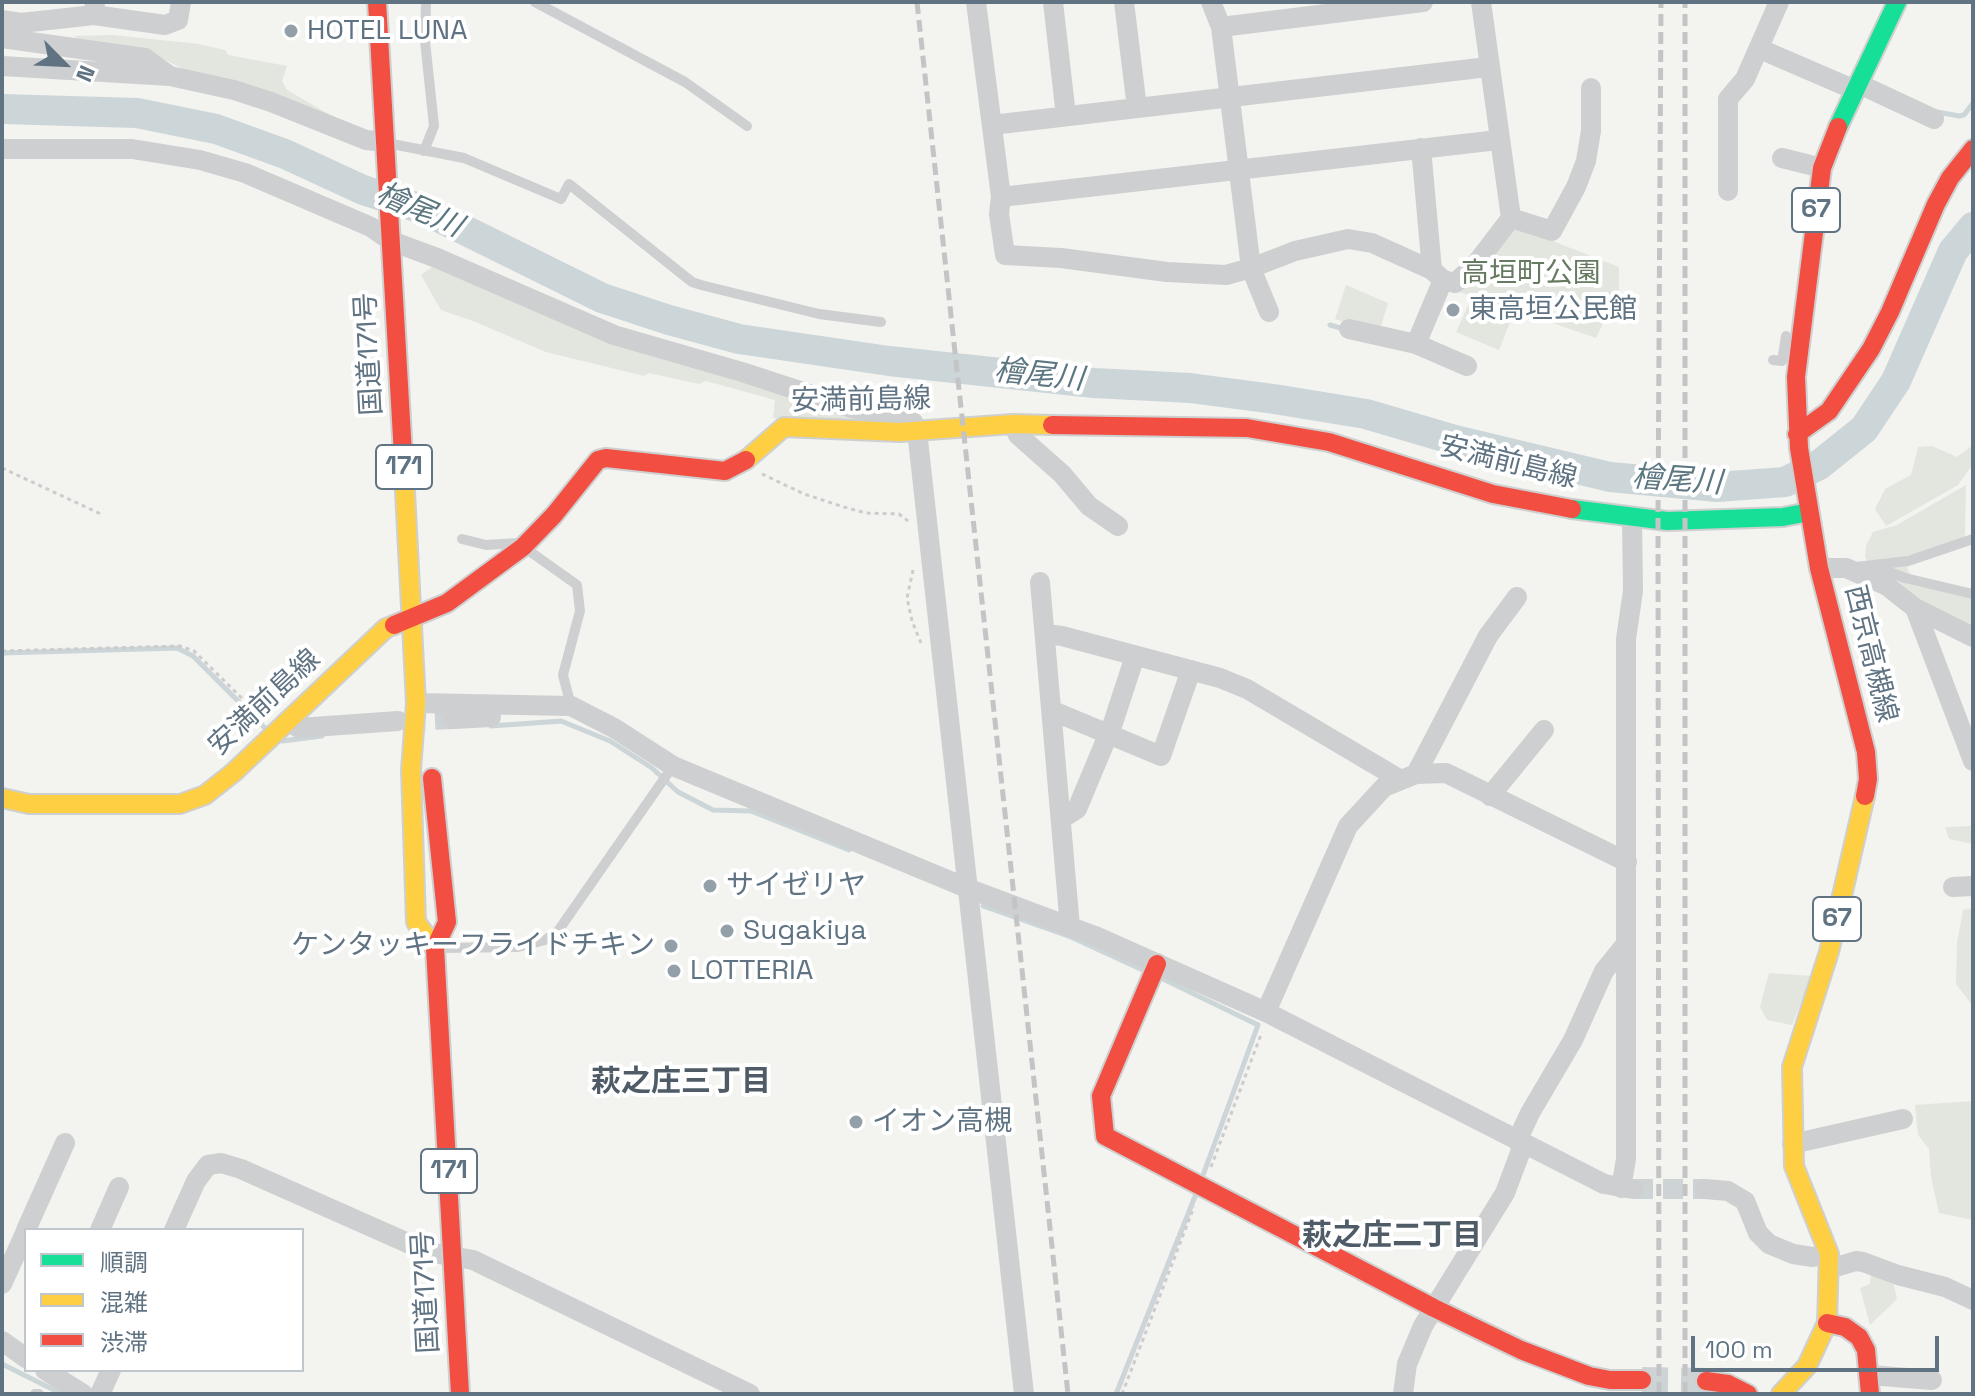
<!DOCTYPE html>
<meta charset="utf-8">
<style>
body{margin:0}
#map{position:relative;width:1975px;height:1396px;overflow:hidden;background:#f3f3f0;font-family:"Space Grotesk","Noto Sans JP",sans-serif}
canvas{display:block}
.frame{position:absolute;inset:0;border:4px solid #607383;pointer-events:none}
.legend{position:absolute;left:24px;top:1228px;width:280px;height:144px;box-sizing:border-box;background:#fff;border:2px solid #bfc7cd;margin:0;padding:10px 14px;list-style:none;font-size:24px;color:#607383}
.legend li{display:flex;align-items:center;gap:16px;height:40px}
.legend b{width:40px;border:2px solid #bfc7cd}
.north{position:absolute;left:24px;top:24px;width:80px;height:80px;-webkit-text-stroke:6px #fff;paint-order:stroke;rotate:114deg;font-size:22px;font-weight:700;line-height:32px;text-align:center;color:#607383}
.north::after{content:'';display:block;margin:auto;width:28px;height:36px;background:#607383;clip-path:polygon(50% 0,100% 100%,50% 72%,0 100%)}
.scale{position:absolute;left:1691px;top:1336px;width:248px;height:36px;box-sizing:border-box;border:4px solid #607383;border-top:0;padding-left:10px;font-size:24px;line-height:28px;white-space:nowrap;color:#607383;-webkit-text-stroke:6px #fff;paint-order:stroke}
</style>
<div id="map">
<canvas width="1975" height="1396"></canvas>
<div class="frame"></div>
<ul class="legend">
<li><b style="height:10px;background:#16e098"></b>順調</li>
<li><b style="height:10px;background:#ffcf43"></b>混雑</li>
<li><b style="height:10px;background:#f24e42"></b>渋滞</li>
</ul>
<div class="north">N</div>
<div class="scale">100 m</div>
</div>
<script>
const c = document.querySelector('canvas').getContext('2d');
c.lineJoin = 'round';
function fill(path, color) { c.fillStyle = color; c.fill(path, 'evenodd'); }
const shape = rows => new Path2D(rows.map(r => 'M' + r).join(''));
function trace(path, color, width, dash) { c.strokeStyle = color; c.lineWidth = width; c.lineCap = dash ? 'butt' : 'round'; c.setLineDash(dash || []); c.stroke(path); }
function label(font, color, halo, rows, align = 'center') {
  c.font = font + ' "Space Grotesk","Noto Sans JP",sans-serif'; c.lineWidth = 8; c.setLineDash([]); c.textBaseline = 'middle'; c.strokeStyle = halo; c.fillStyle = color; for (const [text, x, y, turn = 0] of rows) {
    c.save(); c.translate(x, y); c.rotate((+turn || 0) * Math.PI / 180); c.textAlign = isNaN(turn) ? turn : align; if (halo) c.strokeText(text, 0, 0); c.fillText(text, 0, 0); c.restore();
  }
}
const green = shape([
 [113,35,199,44,225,50,228,55,287,66,282,81,287,90,337,119,191,73,150,52,79,40,74,36],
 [1517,227,1619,267,1619,290,1596,338,1515,310,1499,350,1456,332,1472,297,1460,292,1510,229],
 [436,264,892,428,773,418,775,400,706,381,699,384,649,373,644,376,546,352,473,321,441,310,421,275],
 [1346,285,1388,303,1379,333,1335,319],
 [1973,445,1973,464,1958,485,1886,526,1875,509,1885,489,1911,475,1918,447,1932,446,1957,457],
 [1966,485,1965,539,1906,556,1908,571,1921,586,1973,598,1973,630,1873,574,1865,557,1866,546,1873,532,1897,525],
 [1973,826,1973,844,1949,839,1945,827],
 [1973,908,1973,1006,1956,984,1957,943,1963,910],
 [1769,973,1812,976,1792,1025,1767,1020,1760,1007],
 [1973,1101,1973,1220,1939,1213,1931,1177,1929,1149,1918,1135,1915,1105],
 [1871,1273,1893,1282,1897,1299,1870,1325,1860,1288,1870,1284]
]);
const stream = shape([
 [1937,112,1959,116,1964,115,1973,103],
 [1330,325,1344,329],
 [2,653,177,648,193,656,265,728],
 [491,726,561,721,610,741,652,768,678,792,713,810,751,811,849,850],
 [282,741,322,736],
 [983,906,1071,937,1145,971],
 [1161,978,1258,1025,1202,1178],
 [2,1364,62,1394],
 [1116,1394,1196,1194]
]);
const river = shape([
 [2,109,137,113,216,129,285,154,363,190,422,209,602,298,669,320,739,339,889,361,1094,383,1190,388,1274,399,1366,414,1451,439,1610,477,1717,487,1785,482,1819,465,1864,429,1896,381,1953,251,1973,227]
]);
const streetTunnel = shape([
 [405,721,453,719],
 [1633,1189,1705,1189]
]);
const secondaryTunnel = shape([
 [1642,1380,1706,1381]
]);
const path = shape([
 [2,468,103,515],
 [762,474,804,494,844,507,866,513,899,514,908,521],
 [913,570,907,598,912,621,921,643],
 [2,651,180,646,194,651,262,718],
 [1211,1167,1262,1032],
 [1122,1394,1194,1207]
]);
const lane = shape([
 [535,2,685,82,747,126],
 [392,144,464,158,561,199,569,184,692,282,701,285,819,314,881,322],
 [424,151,434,126,425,41,426,2],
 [1773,360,1782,361,1786,336],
 [462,539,486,545,518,543,577,585,580,611,563,675,571,706],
 [1856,567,1908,561,1973,539],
 [1877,567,1905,578,1973,594],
 [441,948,518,947,545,940,558,931,673,766],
 [35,1394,39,1394]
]);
const street = shape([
 [976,2,1001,197,999,214,1005,255,1061,258,1167,272,1226,275,1251,268,1269,312],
 [1053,2,1066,116],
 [1124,2,1137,108],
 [1211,2,1221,27,1251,268,1295,251,1348,239,1372,243,1432,270],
 [94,15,165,25,178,20,181,2],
 [2,20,21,23,94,15,95,2],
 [1221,27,1423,2],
 [2,38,145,58,170,76],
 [1760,49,1855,90],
 [2,66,170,76,234,90,271,102,366,140,386,142],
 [1857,83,1934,119],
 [992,125,1488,67],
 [1421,148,1432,270,1443,280,1416,344,1467,366],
 [2,149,132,149,200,160,245,173,371,227,391,241,437,258,614,335,742,372,852,408,904,416,913,422,917,431,1024,1394],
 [1782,158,1822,168],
 [1728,191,1728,99,1745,79,1779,2],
 [1001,197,1498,140],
 [1511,218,1552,231,1576,187,1586,161,1591,131,1591,88],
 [1443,280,1455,283,1475,265,1511,218,1481,2],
 [1349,329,1416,344],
 [1013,424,1018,435,1062,474,1089,506,1118,526],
 [1819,568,1846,568,1874,580,1887,586,1915,608,1973,637],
 [1040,582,1070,927],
 [1915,608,1973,761],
 [1045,634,1062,636,1220,678,1247,689,1401,780],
 [416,703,571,706,614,728,673,766,967,888,1095,936,1266,1012,1604,1184,1633,1189],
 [1053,711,1161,756,1191,670],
 [453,719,491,717],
 [286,721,299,728,398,721],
 [1416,774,1488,636,1517,597],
 [1490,796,1544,730],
 [1061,819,1077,809,1113,723,1135,656],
 [1953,887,1973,886],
 [1266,1012,1348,826,1384,787,1416,774,1446,773,1627,862],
 [1517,1141,1530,1113,1573,1040,1604,971,1625,945],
 [1792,1144,1903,1119],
 [1621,1188,1626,1159,1626,639,1633,591,1632,518],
 [1705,1189,1728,1191,1745,1201,1758,1233,1769,1244,1793,1254,1813,1257,1829,1254],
 [26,1230,65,1143],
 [100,1230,119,1187],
 [174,1230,196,1181,208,1165,221,1163,241,1169,428,1252,473,1260,750,1394],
 [1829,1269,1856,1261,1863,1262,1898,1275,1945,1287,1973,1300],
 [2,1284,26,1231],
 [2,1341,26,1358],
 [45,1370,83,1394],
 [1870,1375,1932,1380],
 [100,1394,111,1370],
 [1403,1394,1407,1364,1423,1326,1505,1193,1523,1145]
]);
const fast = shape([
 [1838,127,1897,2],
 [1572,509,1667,521,1783,517,1809,512]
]);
const slow = shape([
 [746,460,784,427,900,432,1013,424,1052,425],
 [404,472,416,703,411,770,416,922,435,948],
 [2,798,29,804,180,804,205,795,234,772,386,628,394,625],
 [1781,1394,1807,1366,1827,1323,1829,1254,1794,1166,1792,1067,1829,952,1865,796]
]);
const jam = shape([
 [377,2,404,472],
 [1838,127,1822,168,1796,377,1799,448,1819,568,1866,752,1868,779,1865,796],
 [1052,425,1247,428,1329,442,1493,494,1572,509],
 [1797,434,1829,411,1871,349,1890,312,1936,204,1950,178,1973,149],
 [394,625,447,603,523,547,554,515,598,460,606,458,725,471,746,460],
 [432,778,447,922,435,948,460,1394],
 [1157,964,1101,1096,1105,1136,1434,1308,1521,1350,1589,1376,1610,1380,1642,1380],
 [1827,1323,1845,1327,1859,1337,1866,1350,1870,1394],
 [1706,1381,1728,1384,1748,1394]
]);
const rail = shape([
 [917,2,1068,1394],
 [1659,1394,1658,521,1661,2],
 [1685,1394,1685,2]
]);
const markers = [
 [291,31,8,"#93a0a9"],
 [1453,310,8,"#93a0a9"],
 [710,886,8,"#93a0a9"],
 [727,931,8,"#93a0a9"],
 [671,946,8,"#93a0a9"],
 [674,971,8,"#93a0a9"],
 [856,1122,8,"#93a0a9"]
];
const shields = [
 [1816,210,48],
 [404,467,56],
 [1837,919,48],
 [449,1171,56]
];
const shieldNames = [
 ["67",1816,210],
 ["171",404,467],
 ["67",1837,919],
 ["171",449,1171]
];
const poiNames = [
 ["HOTEL LUNA",307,31],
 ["東高垣公民館",1469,310],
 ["サイゼリヤ",726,886],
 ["Sugakiya",743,931],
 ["ケンタッキーフライドチキン",655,946,"right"],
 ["LOTTERIA",690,971],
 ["イオン高槻",872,1122]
];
const parkNames = [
 ["高垣町公園",1531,274]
];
const streetNames = [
 ["国道171号",370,354,-93],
 ["安満前島線",861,401,-1],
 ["安満前島線",1508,463,14],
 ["西京高槻線",1870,654,76],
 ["安満前島線",265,703,-43],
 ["国道171号",427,1292,-93]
];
const waterNames = [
 ["檜尾川",419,211,24],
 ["檜尾川",1039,376,6],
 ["檜尾川",1677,481,4]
];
const neighbourhoodNames = [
 ["萩之庄三丁目",681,1083],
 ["萩之庄二丁目",1392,1237]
];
fill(green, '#e2e6de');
trace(stream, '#ccd5d8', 5);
trace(river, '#ccd5d8', 30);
trace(streetTunnel, '#ced3d5', 20, [20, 10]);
trace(secondaryTunnel, '#ced3d5', 26, [26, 13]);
trace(fast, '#ced0d0', 22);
trace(slow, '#ced0d0', 22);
trace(jam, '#ced0d0', 22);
trace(path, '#ccc', 3, [4, 4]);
trace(lane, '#cecfd0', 10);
trace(street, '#cecfd0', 20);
trace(fast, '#16e098', 18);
trace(slow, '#ffcf43', 18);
trace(jam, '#f24e42', 18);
trace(rail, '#c3c4c5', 5, [12, 6]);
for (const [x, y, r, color] of markers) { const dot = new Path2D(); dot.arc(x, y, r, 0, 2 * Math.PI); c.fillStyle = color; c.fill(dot); trace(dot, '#fff', 3); }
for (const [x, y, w] of shields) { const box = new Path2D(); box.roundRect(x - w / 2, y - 22, w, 44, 6); c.fillStyle = '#fff'; c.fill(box); trace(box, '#607383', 2); }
label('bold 26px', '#607383', null, shieldNames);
label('28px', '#607383', '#fff', poiNames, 'left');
label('28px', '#657a60', '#fff', parkNames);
label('28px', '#607383', '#fff', streetNames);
label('italic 30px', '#5c7781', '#fff', waterNames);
label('bold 30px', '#4f5c67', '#fff', neighbourhoodNames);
</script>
